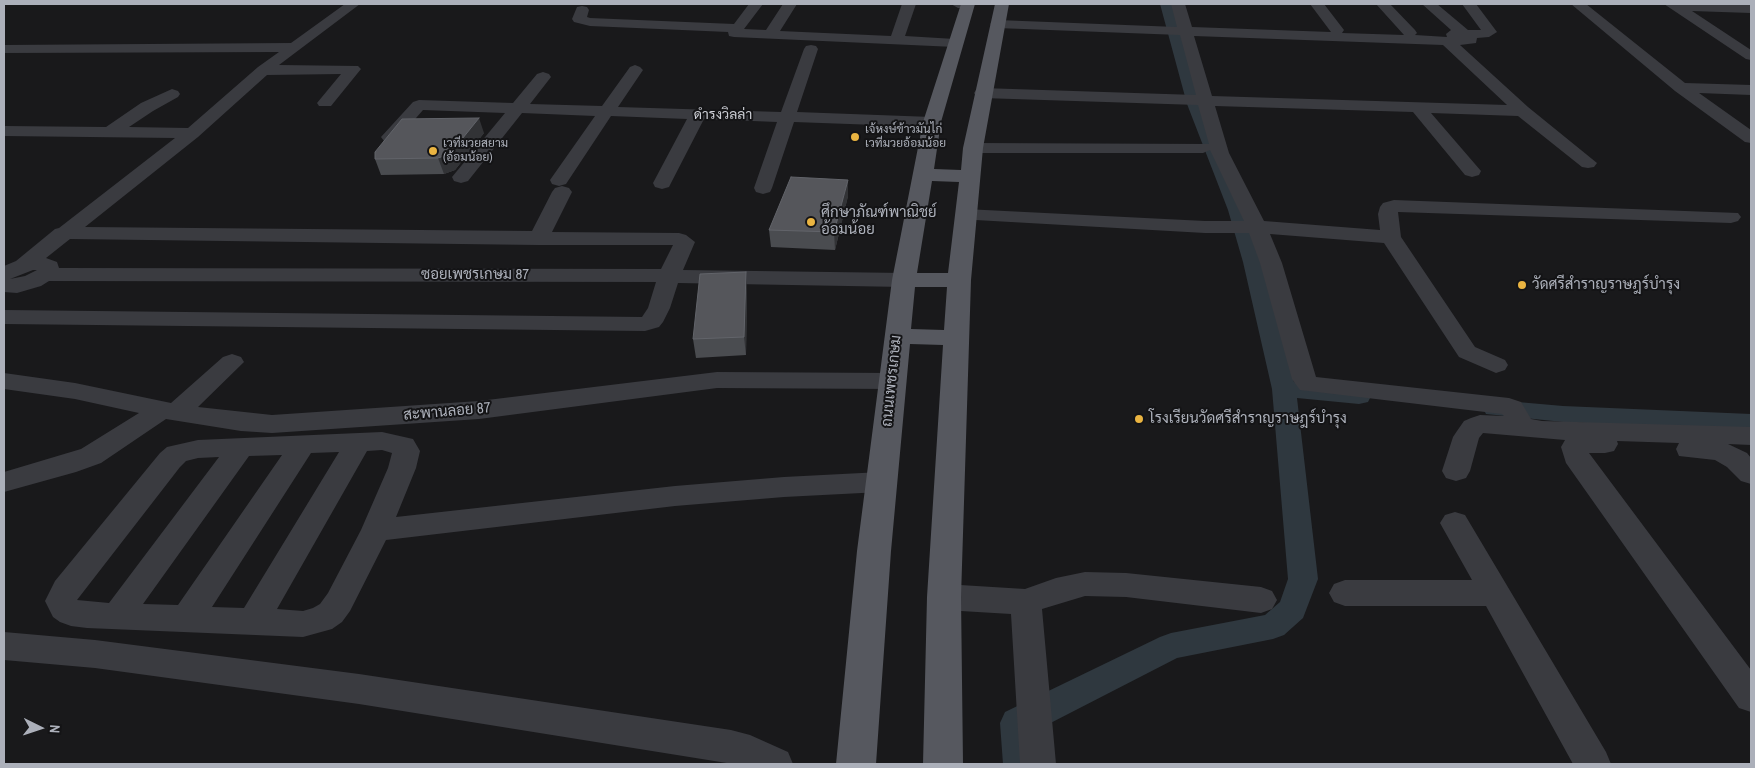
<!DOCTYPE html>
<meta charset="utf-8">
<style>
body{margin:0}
#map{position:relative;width:1755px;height:768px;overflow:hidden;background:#19191b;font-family:"Archivo Narrow",sans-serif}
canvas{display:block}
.frame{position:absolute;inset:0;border:5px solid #acb0ba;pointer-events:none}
.north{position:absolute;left:15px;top:703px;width:50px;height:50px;-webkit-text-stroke:4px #141416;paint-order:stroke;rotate:94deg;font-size:14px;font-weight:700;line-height:20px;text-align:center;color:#acb0ba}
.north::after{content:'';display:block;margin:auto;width:18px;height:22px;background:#acb0ba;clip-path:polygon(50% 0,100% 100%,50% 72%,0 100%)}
</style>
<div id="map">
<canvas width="1755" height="768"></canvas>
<div class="frame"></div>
<div class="north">N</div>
</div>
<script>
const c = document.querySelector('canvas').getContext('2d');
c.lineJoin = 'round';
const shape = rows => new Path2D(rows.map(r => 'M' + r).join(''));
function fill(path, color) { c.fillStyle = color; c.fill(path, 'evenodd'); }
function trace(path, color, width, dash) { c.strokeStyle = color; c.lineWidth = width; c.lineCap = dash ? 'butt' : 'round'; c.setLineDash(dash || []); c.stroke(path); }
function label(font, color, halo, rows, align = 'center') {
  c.font = font + ' "Archivo Narrow",Sarabun,sans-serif'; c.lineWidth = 4; c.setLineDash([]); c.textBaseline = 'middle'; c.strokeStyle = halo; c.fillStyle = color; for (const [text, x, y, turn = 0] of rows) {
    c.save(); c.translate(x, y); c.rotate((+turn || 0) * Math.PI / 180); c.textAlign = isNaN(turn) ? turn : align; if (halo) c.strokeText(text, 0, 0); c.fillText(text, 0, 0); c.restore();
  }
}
const canal = shape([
 [1160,4,1172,4,1203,104,1246,210,1263,262,1294,382,1359,388,1368,390,1371,396,1368,402,1359,404,1297,398,1318,579,1303,618,1284,635,1273,639,1177,658,1035,731,1037,764,1003,764,1000,723,1005,712,1160,637,1171,633,1265,615,1280,602,1288,579,1272,389,1243,262,1228,210,1187,104,1160,4],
 [1495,400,1563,406,1751,414,1751,430,1563,422,1486,414,1483,408,1486,402,1495,400]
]);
const minor = shape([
 [345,4,360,4,279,65,358,66,361,69,331,106,319,106,317,103,341,74,267,75,198,137,85,227,532,231,552,192,555,188,562,186,569,188,572,192,552,232,679,233,686,235,695,242,683,270,904,273,912,275,915,280,912,285,904,287,678,283,670,308,663,322,659,327,645,331,4,324,4,310,642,317,648,308,656,282,49,281,41,286,17,293,4,292,4,266,16,261,55,229,59,228,175,138,4,136,4,126,106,127,141,103,172,89,178,91,180,94,178,97,153,111,129,127,188,128,258,67,279,52,4,53,4,45,291,43,345,4],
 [70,239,538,245,673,245,661,269,59,268,57,262,46,258,70,239],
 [33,270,37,270,25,276,10,279,33,270],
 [749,4,763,4,744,29,766,30,783,4,797,4,780,31,891,36,902,4,916,4,905,36,955,39,960,40,962,43,960,46,955,47,734,37,729,36,728,32,590,26,574,22,572,19,577,7,582,6,587,7,589,10,587,17,590,18,734,24,749,4],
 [951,4,975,4,968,8,958,8,951,4],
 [1171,4,1185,4,1192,27,1331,32,1310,4,1324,4,1344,30,1342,33,1404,35,1376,4,1390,4,1415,30,1417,33,1415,35,1447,37,1446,34,1451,30,1422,4,1437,4,1468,30,1481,30,1462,4,1476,4,1497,32,1489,37,1477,38,1476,43,1460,45,1528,107,1597,163,1594,167,1588,168,1582,167,1518,116,1431,113,1481,171,1479,175,1472,177,1465,175,1413,112,1215,106,1229,153,1264,221,1380,230,1378,214,1380,207,1383,203,1394,200,1738,213,1741,217,1738,221,1731,223,1398,212,1401,237,1475,347,1505,360,1508,365,1505,370,1496,373,1459,357,1384,243,1270,234,1282,263,1316,377,1509,398,1521,402,1531,419,1542,421,1751,427,1751,445,1728,444,1747,453,1751,458,1751,484,1741,481,1727,467,1715,460,1679,456,1676,449,1679,443,1617,441,1618,444,1614,451,1605,453,1589,453,1751,670,1751,712,1739,708,1566,463,1561,447,1565,440,1483,433,1479,438,1470,471,1466,478,1456,481,1446,478,1442,471,1453,437,1457,431,1464,421,1471,418,1480,415,1504,416,1502,414,1300,390,1292,379,1260,263,1249,233,1205,233,958,219,955,215,958,211,965,209,1205,221,1244,221,1210,150,1203,153,973,153,967,152,964,148,967,144,973,143,1209,144,1198,105,982,98,976,96,974,93,976,90,982,88,1196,95,1180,35,997,28,990,24,997,20,1177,27,1171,4],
 [1194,36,1443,45,1507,105,1212,96,1194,36],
 [1571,4,1586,4,1685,83,1751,85,1751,95,1699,93,1751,130,1751,143,1745,142,1675,91,1571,4],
 [1664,4,1751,5,1751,13,1692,11,1751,50,1751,60,1746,59,1664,4],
 [811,45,816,46,818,49,797,112,932,117,938,118,940,122,938,126,932,127,794,122,772,188,770,192,763,194,756,192,754,188,777,122,704,119,671,183,669,187,662,189,655,187,653,183,687,119,611,116,566,184,559,186,552,184,550,180,595,116,522,113,468,181,461,183,454,181,452,177,505,113,423,110,396,141,390,142,384,141,381,137,413,102,419,100,513,103,537,74,543,72,549,74,551,77,530,104,602,106,630,67,635,65,640,67,643,70,618,107,781,112,804,49,806,46,811,45],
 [232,354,241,357,244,362,198,407,272,415,479,401,717,372,892,373,901,375,904,381,901,387,892,389,717,388,479,419,272,433,241,431,166,419,101,463,76,472,4,492,4,472,81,449,139,413,75,399,4,389,4,373,75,383,171,403,223,357,232,354],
 [382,432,413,439,420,451,416,468,396,517,675,486,784,477,881,472,891,475,895,482,891,489,881,492,784,497,675,506,386,540,350,611,342,622,332,629,303,637,87,628,71,626,60,622,53,617,45,601,55,581,160,453,167,447,198,440,382,432],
 [382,450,392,453,388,468,361,530,328,593,320,604,313,608,303,611,277,609,367,451,382,450],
 [339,452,244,608,212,607,311,453,339,452],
 [282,455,178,605,143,604,249,456,282,455],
 [219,457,109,603,77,600,180,467,186,461,198,458,219,457],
 [1455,512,1465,515,1606,752,1611,764,1573,764,1486,606,1345,606,1334,602,1329,593,1334,584,1345,580,1472,580,1440,523,1445,515,1455,512],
 [1085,572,1126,573,1261,587,1272,591,1277,600,1272,609,1261,613,1126,597,1085,596,1042,609,1056,764,1020,764,1011,614,944,610,933,606,928,597,933,588,944,584,1025,589,1056,578,1085,572],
 [4,632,95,640,359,674,731,730,750,735,788,752,793,764,733,764,359,704,95,668,4,660,4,632]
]);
const major = shape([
 [961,4,975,4,941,122,934,169,961,170,963,148,995,4,1009,4,983,148,971,280,961,597,963,764,923,764,927,597,943,345,910,344,891,551,876,764,836,764,857,551,892,280,923,122,961,4],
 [932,181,959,182,948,273,917,273,932,181],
 [915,287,947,287,944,330,911,329,915,287]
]);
const wall = shape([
 [484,133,455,170,444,174,381,175,375,159],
 [848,196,835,250,771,247,769,230],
 [747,290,746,355,696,358,693,339]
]);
const shadedWall = shape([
 [479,118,484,133,455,170,444,174,438,158],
 [848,180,848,196,835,250,834,232],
 [746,272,747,290,746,355,744,337]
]);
const building = shape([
 [479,118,450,154,438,158,375,159,375,152,402,119,479,118],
 [791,177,848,180,834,232,769,230,791,177],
 [746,272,744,337,693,339,700,274,746,272]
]);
const markers = [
 [855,137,5,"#eab441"],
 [433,151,5,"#eab441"],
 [811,222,5,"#eab441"],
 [1522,285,5,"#eab441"],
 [1139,419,5,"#eab441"]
];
const farPoinames = [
 ["เจ้หงษ์ข้าวมันไก่",865,130],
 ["เวทีมวยอ้อมน้อย",865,144],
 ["เวทีมวยสยาม",443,144],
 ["(อ้อมน้อย)",443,158]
];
const farNeighbourhoodnames = [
 ["ดำรงวิลล่า",723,115]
];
const poiNames = [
 ["ศึกษาภัณฑ์พาณิชย์",821,213],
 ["อ้อมน้อย",821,230],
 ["วัดศรีสําราญราษฎร์บํารุง",1532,285],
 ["โรงเรียนวัดศรีสําราญราษฎร์บํารุง",1149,419]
];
const streetNames = [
 ["ซอยเพชรเกษม 87",475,275],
 ["ถนนเพชรเกษม",892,381,-84],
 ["สะพานลอย 87",447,412,-5]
];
fill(canal, '#2f383f');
fill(minor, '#3a3b40');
fill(major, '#56585f');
fill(wall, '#4a4c50');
fill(shadedWall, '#323336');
fill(building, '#55565b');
trace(building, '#62646a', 1);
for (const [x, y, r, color] of markers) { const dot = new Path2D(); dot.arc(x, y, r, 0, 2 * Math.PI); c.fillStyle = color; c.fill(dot); trace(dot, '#141416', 2); }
label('12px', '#acb0ba', '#141416', farPoinames, 'left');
label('14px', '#cdcfd6', '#141416', farNeighbourhoodnames);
label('15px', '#acb0ba', '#141416', poiNames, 'left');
label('15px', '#acb0ba', '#141416', streetNames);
</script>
